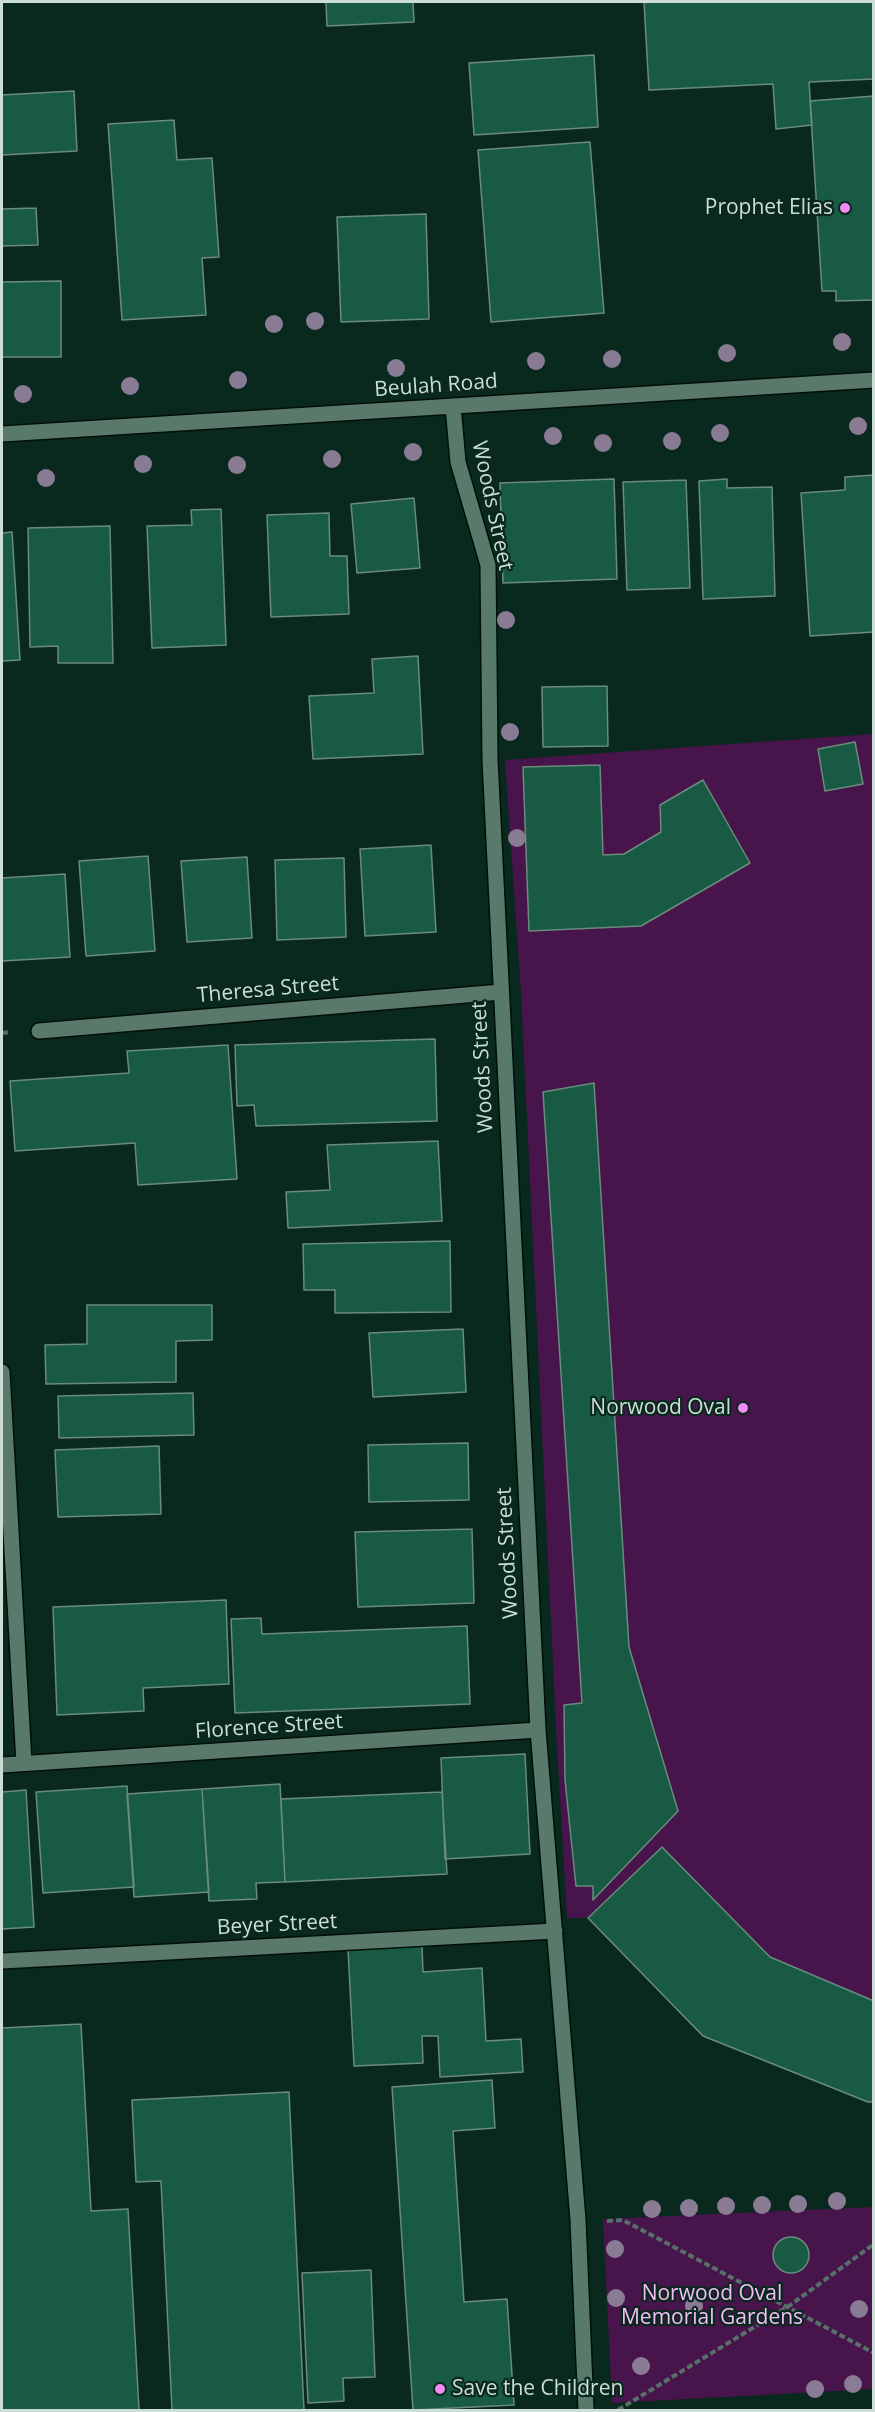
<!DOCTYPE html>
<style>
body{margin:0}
#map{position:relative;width:875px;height:2412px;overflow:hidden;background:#0a291e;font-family:"Open Sans",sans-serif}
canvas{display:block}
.frame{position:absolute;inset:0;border:3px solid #ccddd5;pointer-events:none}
</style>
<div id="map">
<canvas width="875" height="2412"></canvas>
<div class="frame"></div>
</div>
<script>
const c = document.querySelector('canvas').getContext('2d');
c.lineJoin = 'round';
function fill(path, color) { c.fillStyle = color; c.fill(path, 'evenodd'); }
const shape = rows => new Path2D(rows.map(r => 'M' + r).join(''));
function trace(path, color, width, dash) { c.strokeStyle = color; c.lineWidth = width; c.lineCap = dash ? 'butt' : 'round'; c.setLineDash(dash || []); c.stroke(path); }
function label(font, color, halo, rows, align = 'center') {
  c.font = font + ' "Open Sans",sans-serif'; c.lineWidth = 4.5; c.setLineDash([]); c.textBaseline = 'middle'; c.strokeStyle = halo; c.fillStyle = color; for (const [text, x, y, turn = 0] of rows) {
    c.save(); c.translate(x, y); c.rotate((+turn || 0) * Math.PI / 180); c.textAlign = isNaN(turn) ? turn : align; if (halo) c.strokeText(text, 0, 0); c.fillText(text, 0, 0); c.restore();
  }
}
const green = shape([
 [873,734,873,2102,703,2036,588,1918,567,1918,556,1727,521,992,505,760],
 [873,2207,873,2389,612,2403,603,2219]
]);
const building = shape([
 [326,2,413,2,414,22,327,26,326,2],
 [644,2,874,2,874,79,809,82,812,125,776,129,773,84,649,90,644,2],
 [594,55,598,127,474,135,469,63,594,55],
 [74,91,77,151,2,155,2,95,74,91],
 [874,96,874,300,836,301,836,291,822,291,810,101,874,96],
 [174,120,177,160,212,158,219,257,202,258,206,315,122,320,108,124,174,120],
 [590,142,604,313,491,322,478,150,590,142],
 [36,208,38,245,2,246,2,209,36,208],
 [426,214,429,319,341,322,337,217,426,214],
 [61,281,61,357,2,357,2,282,61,281],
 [874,475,874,632,810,636,801,493,845,490,845,477,874,475],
 [614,479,617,579,503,583,500,483,614,479],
 [727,479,727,488,772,487,775,596,703,599,699,481,727,479],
 [686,480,690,588,627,590,623,482,686,480],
 [414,498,420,568,357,573,351,504,414,498],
 [221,509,226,645,152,648,147,526,192,525,191,510,221,509],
 [329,513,330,556,347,556,349,614,271,617,267,515,329,513],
 [110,526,113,663,58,663,58,646,30,647,28,528,110,526],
 [12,532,20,660,2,661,2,533,12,532],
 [418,656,423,754,313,759,309,696,374,693,372,659,418,656],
 [607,686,608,746,543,747,542,687,607,686],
 [855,742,863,784,825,791,818,749,855,742],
 [600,765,603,855,624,854,661,832,660,805,703,780,750,863,641,926,529,931,523,767,600,765],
 [431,845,436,932,365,936,360,849,431,845],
 [148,856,155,951,86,956,79,861,148,856],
 [247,857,252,938,187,942,181,861,247,857],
 [344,858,346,937,277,940,275,860,344,858],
 [65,874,70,957,2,961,2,878,65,874],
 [435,1039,437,1121,256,1126,254,1105,237,1106,235,1045,435,1039],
 [228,1045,237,1179,138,1185,135,1143,15,1151,10,1081,129,1073,127,1051,228,1045],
 [594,1083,629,1647,678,1811,593,1900,593,1886,576,1886,565,1780,564,1705,582,1703,543,1092,594,1083],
 [438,1141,442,1221,288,1228,286,1192,330,1190,327,1145,438,1141],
 [450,1241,451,1312,335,1313,335,1290,304,1290,303,1244,450,1241],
 [87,1305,212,1305,212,1340,176,1341,176,1382,46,1384,45,1345,87,1344,87,1305],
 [463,1329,466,1392,373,1397,369,1333,463,1329],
 [193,1393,194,1435,59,1438,58,1396,193,1393],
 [468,1443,469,1500,369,1502,368,1445,468,1443],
 [159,1446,161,1514,58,1517,55,1450,159,1446],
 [472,1529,474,1603,358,1607,355,1532,472,1529],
 [226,1600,229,1684,143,1688,144,1711,57,1715,53,1607,226,1600],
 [261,1618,262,1634,467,1626,470,1704,235,1713,231,1619,261,1618],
 [525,1754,530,1854,445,1859,441,1758,525,1754],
 [280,1784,285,1882,256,1883,257,1899,209,1901,202,1789,280,1784],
 [127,1786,134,1887,43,1893,36,1792,127,1786],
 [202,1789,209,1892,134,1897,127,1794,202,1789],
 [26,1790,34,1927,2,1929,2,1792,26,1790],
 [442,1792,447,1874,285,1882,281,1799,442,1792],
 [662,1847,770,1957,874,2001,874,2102,868,2102,703,2036,588,1918,662,1847],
 [422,1945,423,1972,482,1968,486,2041,521,2039,523,2072,440,2077,438,2036,422,2036,423,2063,354,2066,348,1949,422,1945],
 [81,2024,91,2211,128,2209,139,2410,2,2410,2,2028,81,2024],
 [492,2080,495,2128,453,2131,464,2302,507,2299,514,2405,413,2410,392,2087,492,2080],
 [289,2092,304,2410,172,2410,161,2181,136,2182,132,2100,289,2092],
 '773 2255a18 18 0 1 1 36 0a18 18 0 1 1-36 0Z',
 [371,2270,375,2377,343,2378,344,2401,308,2403,302,2273,371,2270]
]);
const path = shape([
 [2,1033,11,1032],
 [607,2221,623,2220,874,2353],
 [618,2410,789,2306,874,2244]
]);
const street = shape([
 [453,406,458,462,488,565,490,760,538,1730,578,2220,586,2410],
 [2,434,874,380],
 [39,1031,501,992],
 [2,1372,24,1763],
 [2,1765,538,1730],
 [2,1961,555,1931]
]);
const trees = [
 [315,321],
 [274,324],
 [842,342],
 [727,353],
 [612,359],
 [536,361],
 [396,368],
 [238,380],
 [130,386],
 [23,394],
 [858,426],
 [720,433],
 [553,436],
 [672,441],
 [603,443],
 [413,452],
 [332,459],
 [143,464],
 [237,465],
 [46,478],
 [506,620],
 [510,732],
 [517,838],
 [837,2201],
 [798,2204],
 [762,2205],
 [726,2206],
 [689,2208],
 [652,2209],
 [615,2249],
 [616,2298],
 [694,2306],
 [859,2309],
 [641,2366],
 [853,2384],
 [815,2389]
];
const markers = [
 [845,208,6,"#f08bf6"],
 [743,1408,6,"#f08bf6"],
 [440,2389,6,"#f08bf6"]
];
const poiNames = [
 ["Prophet Elias",833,208],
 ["Norwood Oval",731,1408],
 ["Save the Children",452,2389,"left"]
];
const streetNames = [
 ["Beulah Road",436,386,-4],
 ["Woods Street",492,506,78],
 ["Theresa Street",268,990,-5],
 ["Woods Street",483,1067,-93],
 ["Woods Street",508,1553,-93],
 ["Florence Street",269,1727,-4],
 ["Beyer Street",277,1925,-3]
];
const parkNames = [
 ["Norwood Oval",712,2294],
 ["Memorial Gardens",712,2318]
];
fill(green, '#48144c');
fill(building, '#185a43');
trace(building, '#6b8b7d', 1.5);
trace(street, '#001008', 18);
trace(path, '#587168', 4, [6, 3]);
trace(street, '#59796b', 15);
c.fillStyle = '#8a7b94';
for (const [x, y] of trees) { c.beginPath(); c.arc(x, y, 9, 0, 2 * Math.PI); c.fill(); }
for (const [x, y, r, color] of markers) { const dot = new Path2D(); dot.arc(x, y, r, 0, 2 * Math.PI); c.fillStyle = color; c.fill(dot); trace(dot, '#0a291e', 2); }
label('21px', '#ccddd5', '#0a291e', poiNames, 'right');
label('21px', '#ccddd5', '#0a291e', streetNames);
label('21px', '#f3bef5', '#0a291e', parkNames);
</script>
